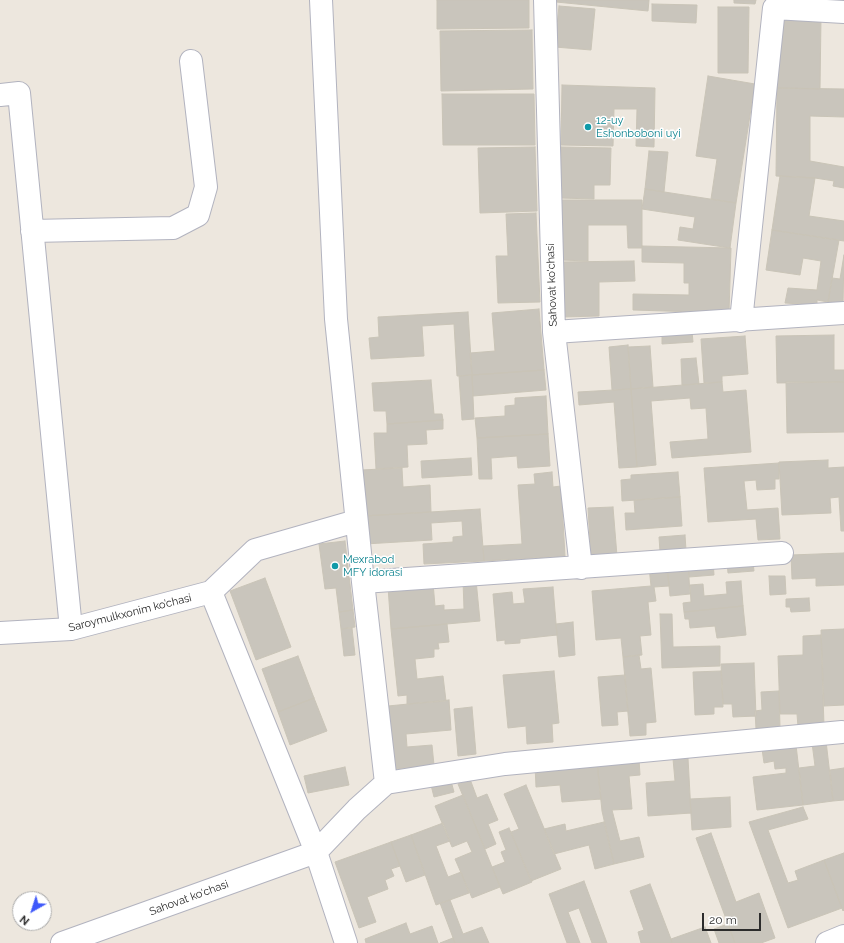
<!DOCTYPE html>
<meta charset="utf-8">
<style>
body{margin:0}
#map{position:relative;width:844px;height:943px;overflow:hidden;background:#ede7de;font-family:Raleway,sans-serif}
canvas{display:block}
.north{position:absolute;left:12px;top:891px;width:40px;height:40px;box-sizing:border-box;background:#fff;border:1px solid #ababab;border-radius:50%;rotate:219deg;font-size:11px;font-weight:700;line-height:16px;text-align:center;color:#2c2c2c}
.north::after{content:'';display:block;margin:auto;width:14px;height:18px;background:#3e58fa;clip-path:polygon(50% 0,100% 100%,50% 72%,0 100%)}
.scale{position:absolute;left:702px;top:913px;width:59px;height:18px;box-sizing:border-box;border:2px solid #2c2c2c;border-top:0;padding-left:5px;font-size:12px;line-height:14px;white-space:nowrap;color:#2c2c2c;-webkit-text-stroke:3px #fff;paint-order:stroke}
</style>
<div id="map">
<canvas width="844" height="943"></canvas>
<div class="north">N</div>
<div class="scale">20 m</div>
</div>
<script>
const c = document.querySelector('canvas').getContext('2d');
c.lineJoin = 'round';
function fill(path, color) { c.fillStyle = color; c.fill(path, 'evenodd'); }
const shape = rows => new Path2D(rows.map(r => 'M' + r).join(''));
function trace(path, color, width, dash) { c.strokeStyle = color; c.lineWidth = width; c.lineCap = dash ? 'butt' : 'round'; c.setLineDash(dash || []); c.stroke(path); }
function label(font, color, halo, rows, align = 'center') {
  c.font = font + ' Raleway,sans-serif'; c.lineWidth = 3; c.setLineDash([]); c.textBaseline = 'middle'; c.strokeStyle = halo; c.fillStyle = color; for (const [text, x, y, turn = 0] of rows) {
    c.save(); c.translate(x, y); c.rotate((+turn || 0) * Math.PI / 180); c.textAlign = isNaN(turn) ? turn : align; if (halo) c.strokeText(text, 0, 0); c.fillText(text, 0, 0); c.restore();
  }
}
const building = shape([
 [437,0,529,0,529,28,437,29,437,0],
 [556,0,649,0,648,11,556,2,556,0],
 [734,0,756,0,755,4,734,3,734,0],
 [652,4,697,5,696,23,652,21,652,4],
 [559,6,595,9,591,50,555,47,559,6],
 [718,7,749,7,748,73,718,73,718,7],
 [781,17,821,17,820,89,777,88,778,60,780,60,781,17],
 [532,30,533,89,441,91,440,31,532,30],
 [708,76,755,84,736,203,711,199,717,159,696,156,708,76],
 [562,85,655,88,654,147,636,146,637,109,614,109,613,146,561,145,562,85],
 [777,88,844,89,844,117,810,116,810,161,844,167,844,188,833,186,834,181,815,178,776,176,777,88],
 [442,94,534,94,535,145,443,145,442,94],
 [535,147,537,211,480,213,478,148,535,147],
 [561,147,611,148,610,185,594,185,594,199,560,198,561,147],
 [649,151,668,152,664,192,645,189,649,151],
 [780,176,815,178,809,216,844,221,844,241,772,230,780,176],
 [645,189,736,203,730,248,678,240,680,227,693,229,695,217,642,209,645,189],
 [561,200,642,200,642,248,628,248,627,225,588,225,588,261,561,260,561,200],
 [536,213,540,302,498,303,496,256,508,256,506,214,536,213],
 [772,230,839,240,828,302,817,300,817,305,785,303,788,288,817,290,821,261,803,258,800,275,766,270,772,230],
 [642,246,731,248,729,313,633,310,633,294,689,295,689,283,684,283,684,263,642,262,642,246],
 [844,255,843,304,828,302,832,278,840,279,844,255],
 [634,261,635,281,599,282,599,316,562,317,561,262,634,261],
 [539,309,544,370,472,375,470,353,495,351,492,313,539,309],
 [468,312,472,375,457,376,454,324,422,326,424,356,371,359,369,338,379,337,378,317,468,312],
 [692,331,693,342,662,344,662,334,692,331],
 [834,335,834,370,844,370,844,382,777,383,776,336,834,335],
 [745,336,748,374,722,376,722,382,704,383,701,339,745,336],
 [628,345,631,389,612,390,609,347,628,345],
 [650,346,653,387,631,389,628,347,650,346],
 [696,358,699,384,682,385,681,359,696,358],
 [544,370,546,390,473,396,472,375,544,370],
 [472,375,474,419,462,420,459,376,472,375],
 [431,380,434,414,442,414,443,420,387,424,386,411,374,411,372,383,431,380],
 [722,382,723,392,746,390,751,452,672,458,670,442,708,439,706,408,691,409,690,398,651,401,656,465,637,467,631,389,722,382],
 [786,382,844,382,844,432,787,433,786,382],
 [631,389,637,467,619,468,614,402,579,405,578,392,631,389],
 [546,396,548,434,477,438,475,418,505,416,505,406,515,405,515,398,546,396],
 [443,420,443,429,426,430,427,444,407,445,408,467,376,469,374,433,387,433,387,424,443,420],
 [548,434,550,466,518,468,517,456,491,458,492,479,479,479,477,438,548,434],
 [471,458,472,475,422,478,421,461,471,458],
 [828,460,828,468,844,467,844,531,841,531,839,497,830,498,831,513,782,515,779,462,828,460],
 [779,463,779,479,775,479,775,489,757,490,756,480,744,481,747,510,778,508,780,539,758,540,756,519,708,522,704,468,779,463],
 [402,468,403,487,430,485,431,512,364,516,361,470,402,468],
 [552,472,553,487,561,486,565,556,484,561,483,546,522,544,518,485,535,484,534,474,552,472],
 [678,472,680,497,622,501,621,480,631,479,631,475,678,472],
 [680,497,682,526,626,530,625,513,635,513,634,500,680,497],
 [613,507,617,556,591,558,588,508,613,507],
 [480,509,484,561,424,564,423,544,453,542,453,537,463,536,462,521,431,523,432,540,365,544,364,516,480,509],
 [685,535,686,550,660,552,659,537,685,535],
 [345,541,353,610,339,612,336,588,325,589,319,544,345,541],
 [844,553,844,585,816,586,816,578,792,579,791,555,844,553],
 [713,561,714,575,689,577,688,563,713,561],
 [753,561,754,571,728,573,727,563,753,561],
 [688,563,690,594,670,596,667,565,688,563],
 [667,565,669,586,654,587,656,601,648,602,651,635,640,636,642,655,623,657,621,638,596,640,592,591,651,586,649,567,667,565],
 [769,576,785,576,786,594,770,595,769,576],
 [265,578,291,647,256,660,230,591,265,578],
 [476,580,480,621,391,629,388,587,433,583,435,606,444,605,444,610,464,609,463,581,476,580],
 [741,581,743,606,684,612,683,603,691,602,690,585,703,584,704,596,727,594,726,582,741,581],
 [553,587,557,635,520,639,520,643,505,644,505,640,497,641,493,594,512,592,513,604,525,603,523,589,553,587],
 [809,598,810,611,791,612,790,607,786,607,786,599,809,598],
 [743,606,746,635,717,638,715,626,690,628,689,619,685,619,684,612,743,606],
 [353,610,355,627,341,629,339,612,353,610],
 [660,614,672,614,673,647,720,646,720,666,662,668,660,614],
 [573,622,575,655,559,657,556,624,573,622],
 [447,624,449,642,438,643,439,649,434,649,434,657,415,659,417,679,443,676,446,701,407,704,407,695,398,696,391,629,447,624],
 [352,628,355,655,344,656,341,629,352,628],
 [844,629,844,705,824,706,821,630,844,629],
 [821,635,824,726,798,727,797,714,780,714,778,656,803,655,803,636,821,635],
 [639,655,641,669,651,668,656,722,646,723,646,735,630,736,623,657,639,655],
 [298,656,314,698,278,712,262,669,298,656],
 [754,663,756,716,733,717,732,704,723,704,721,664,754,663],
 [554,671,559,723,552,724,553,742,527,744,526,726,508,728,503,675,554,671],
 [721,671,723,707,714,707,714,714,695,715,693,672,721,671],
 [625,675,628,711,617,712,618,725,602,726,598,677,625,675],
 [779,691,780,728,756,729,755,711,762,710,761,692,779,691],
 [314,698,327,731,290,745,278,712,314,698],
 [449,700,451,730,406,734,407,747,432,745,434,765,394,769,388,706,449,700],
 [472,707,476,754,458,756,454,709,472,707],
 [826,741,833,801,803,805,799,768,815,766,812,743,826,741],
 [796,745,803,805,757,810,753,777,786,773,786,768,775,769,774,761,764,763,762,749,796,745],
 [688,758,691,813,648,816,646,783,675,781,673,759,688,758],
 [639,759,640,775,629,776,632,809,612,810,620,841,639,837,644,857,614,864,602,811,597,762,639,759],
 [597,762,601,799,562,802,560,785,536,787,535,766,597,762],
 [345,767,349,785,308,793,304,776,345,767],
 [844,768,844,800,833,801,830,770,844,768],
 [470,779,477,798,487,794,498,820,488,824,496,844,485,849,458,784,470,779],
 [451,781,454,792,434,797,431,785,451,781],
 [526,785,561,869,531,881,511,832,519,829,504,794,526,785],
 [463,795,500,887,472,898,455,859,472,852,467,841,452,847,435,806,463,795],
 [730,797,731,827,692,830,690,799,730,797],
 [803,807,808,819,768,830,788,883,798,880,795,871,824,860,842,908,788,928,749,822,803,807],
 [604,822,614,864,595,869,589,845,554,854,544,829,565,824,566,831,604,822],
 [443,823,450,841,436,846,448,877,461,872,469,893,436,905,411,835,443,823],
 [509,828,532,882,503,894,492,867,505,862,501,852,506,850,499,832,509,828],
 [711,833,736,902,759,893,775,938,761,943,735,943,696,838,711,833],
 [411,835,425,875,406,882,391,842,411,835],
 [391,842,400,866,391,869,394,876,385,880,388,889,367,897,376,922,359,928,335,862,391,842],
 [844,853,844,910,843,911,824,860,844,853],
 [584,881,607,943,592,943,579,908,568,912,580,943,567,943,549,894,584,881],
 [650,884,671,939,672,943,641,943,638,932,644,930,630,891,650,884],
 [450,900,463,934,482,927,489,943,455,943,440,903,450,900],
 [406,923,410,934,432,926,438,943,366,943,365,939,406,923],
 [728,924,735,943,719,943,714,929,728,924],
 [705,927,711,943,672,943,671,939,705,927],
 [453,938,455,943,440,943,453,938]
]);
const minor = shape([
 [545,0,554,332,581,568],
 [0,95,19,93,71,629],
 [32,231,173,228,198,215,206,187,191,61],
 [741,321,774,8,844,12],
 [554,332,844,313],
 [363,582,782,553],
 [211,592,316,852,346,943],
 [0,633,71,629,211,592,255,550,356,521],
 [386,783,505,764,842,732],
 [62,943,316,852,357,809,386,783,363,582,336,319,321,0],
 [827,943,844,936]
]);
const markers = [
 [588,127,4,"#0f9aa8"],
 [335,566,4,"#0f9aa8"]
];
const cultureNames = [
 ["12-uy",596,121],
 ["Eshonboboni uyi",596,134],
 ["Mexrabod",343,560],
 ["MFY idorasi",343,573]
];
const streetNames = [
 ["Sahovat ko'chasi",552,285,-92],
 ["Saroymulkxonim ko’chasi",130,613,-14],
 ["Sahovat ko'chasi",189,898,-20]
];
fill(building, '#c9c5bc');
trace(building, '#c9c4b7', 1);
trace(minor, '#b2b3bf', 24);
trace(minor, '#fff', 22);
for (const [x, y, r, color] of markers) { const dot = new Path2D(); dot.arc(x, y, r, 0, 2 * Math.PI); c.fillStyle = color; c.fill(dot); trace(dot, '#fff', 1.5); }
label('11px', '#0d838f', '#fff', cultureNames, 'left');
label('11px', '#2c2c2c', '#fff', streetNames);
</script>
